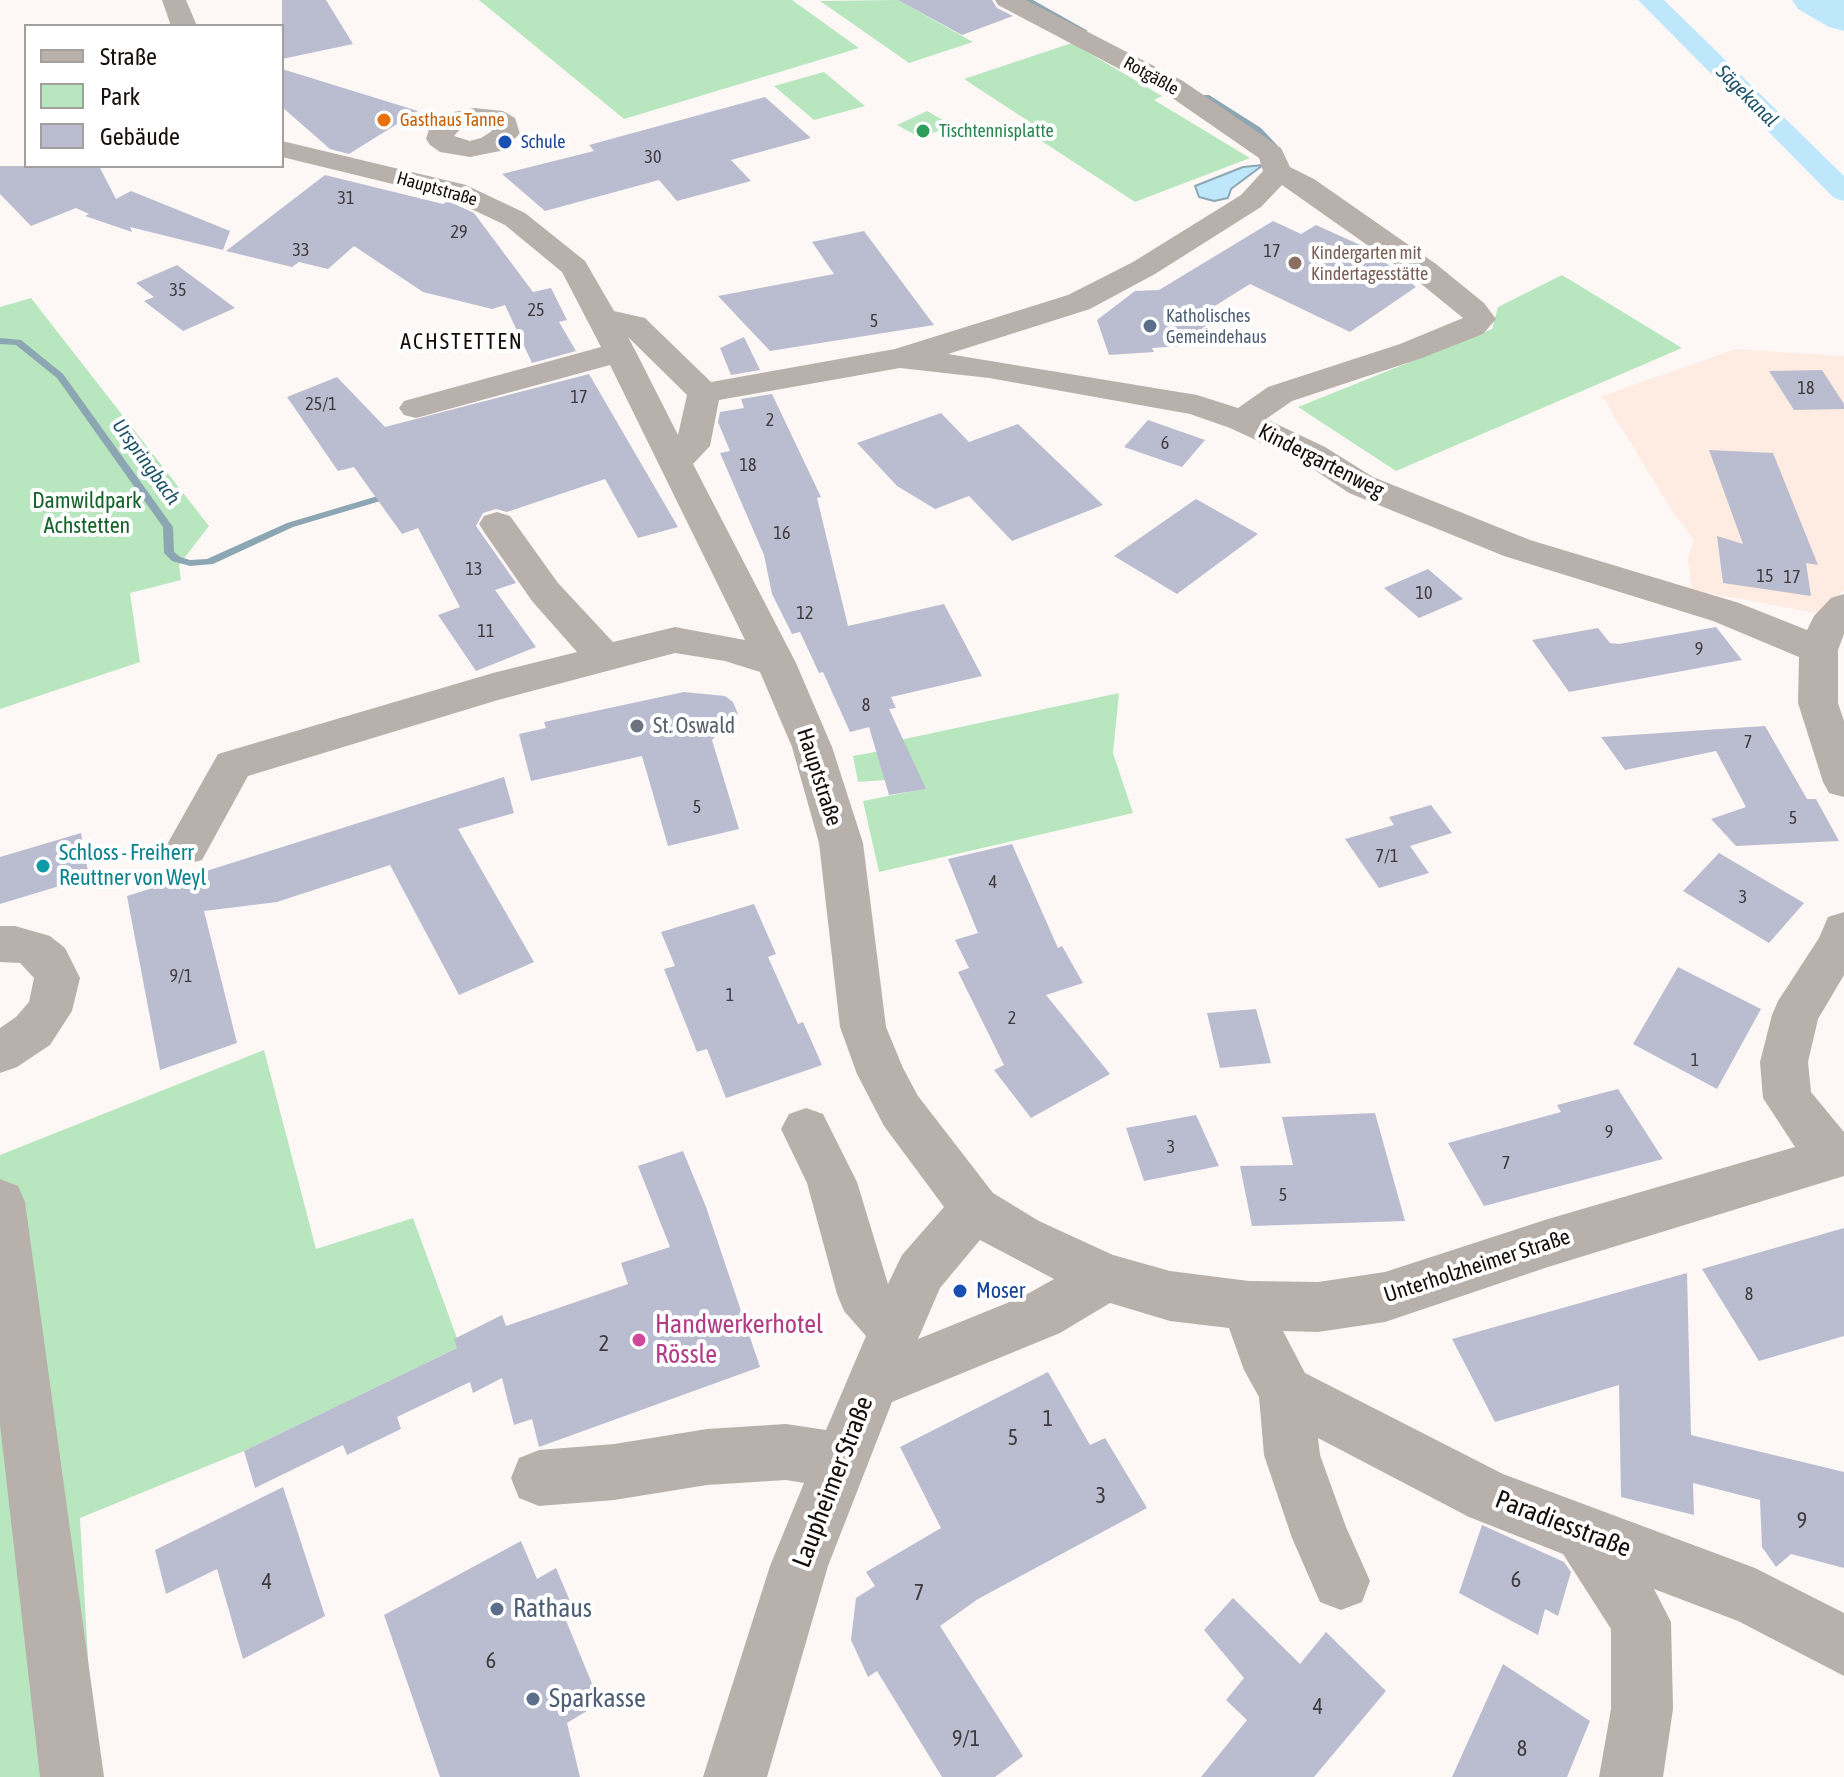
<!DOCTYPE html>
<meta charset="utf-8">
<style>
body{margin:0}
#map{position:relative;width:1844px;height:1777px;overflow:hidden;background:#fdf8f6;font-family:"Asap Condensed",sans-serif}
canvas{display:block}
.legend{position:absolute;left:24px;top:24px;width:260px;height:144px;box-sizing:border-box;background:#fff;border:2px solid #a29f9d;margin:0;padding:10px 14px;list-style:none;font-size:24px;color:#160e0b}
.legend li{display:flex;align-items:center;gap:16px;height:40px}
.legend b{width:40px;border:2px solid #a29f9d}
</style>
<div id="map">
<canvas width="1844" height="1777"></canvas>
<ul class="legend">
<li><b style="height:10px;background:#b8b0aa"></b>Straße</li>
<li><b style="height:22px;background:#b8e6be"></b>Park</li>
<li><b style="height:22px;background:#babcd0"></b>Gebäude</li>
</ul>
</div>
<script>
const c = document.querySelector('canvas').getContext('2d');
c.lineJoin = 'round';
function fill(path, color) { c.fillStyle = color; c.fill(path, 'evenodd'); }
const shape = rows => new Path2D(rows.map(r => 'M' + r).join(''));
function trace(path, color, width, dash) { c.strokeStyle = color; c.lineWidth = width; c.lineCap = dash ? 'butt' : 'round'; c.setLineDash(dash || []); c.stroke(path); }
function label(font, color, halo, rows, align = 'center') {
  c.font = font + ' "Asap Condensed",sans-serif'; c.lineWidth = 8; c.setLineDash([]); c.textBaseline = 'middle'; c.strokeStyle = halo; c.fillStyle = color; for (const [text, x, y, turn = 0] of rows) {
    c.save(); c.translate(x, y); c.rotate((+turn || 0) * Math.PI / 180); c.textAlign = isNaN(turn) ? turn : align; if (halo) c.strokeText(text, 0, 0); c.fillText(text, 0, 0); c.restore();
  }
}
const built = shape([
 [1736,349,1844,356,1844,590,1821,614,1692,590,1688,559,1694,540,1673,512,1602,396]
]);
const green = shape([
 [479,0,792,0,859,48,624,119],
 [898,0,973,42,909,63,820,1],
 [1072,43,1162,96,1154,100,1250,158,1135,202,1040,140,1051,136,964,79],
 [824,72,865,106,814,120,774,86],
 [927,111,952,125,921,138,897,125],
 [1562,275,1682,348,1396,471,1298,407,1492,329,1498,307],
 [31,298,209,526,179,565,181,580,130,593,140,662,0,709,0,307],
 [1119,693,1113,753,1133,813,879,872,863,801,923,789,885,780,858,782,853,756,902,747,900,740],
 [264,1050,316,1249,413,1218,457,1338,457,1348,244,1451,80,1518,92,1728,54,1777,0,1777,0,1155]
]);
const water = shape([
 [1263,165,1231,189,1228,198,1214,201,1199,197,1195,186,1243,167,1263,165]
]);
const stream = shape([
 [1025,0,1033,0,1088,31,1083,32,1025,0],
 [1203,95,1209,95,1261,128,1277,145,1277,149,1271,149,1255,132,1203,99,1203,95],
 [0,338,21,340,63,374,173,527,174,552,180,557,190,560,207,559,287,523,391,492,396,495,394,497,293,527,213,564,190,566,172,561,164,553,163,527,57,378,16,345,0,344,0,338]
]);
const canal = shape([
 [1638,0,1664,0,1844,176,1844,201,1834,198,1638,0]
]);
const river = shape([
 [1792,0,1844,0,1844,31,1829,27,1798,9,1792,0]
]);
const building = shape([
 [282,0,326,0,353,44,282,59],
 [898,0,992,0,997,8,1013,16,962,35],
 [282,69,418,111,349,154,330,149,282,107],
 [765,97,811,138,731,160,751,181,677,201,659,180,545,211,502,174,594,151,589,145],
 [0,166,99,166,116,199,131,191,230,231,223,250,130,227,132,232,85,216,89,214,76,208,31,226,0,194],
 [325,175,443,204,448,201,474,213,533,292,551,288,567,320,559,322,576,351,532,363,505,305,492,309,423,292,354,246,328,269,299,262,292,267,226,251],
 [1273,221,1301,234,1316,225,1367,248,1416,287,1350,332,1250,284,1202,314,1214,344,1152,348,1154,352,1109,355,1097,320,1135,291,1159,290],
 [864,231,934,325,770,351,718,296,834,274,812,242],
 [177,265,235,308,183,331,144,301,154,297,136,283],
 [744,337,760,370,731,375,720,348],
 [1822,370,1844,404,1844,409,1794,410,1769,371],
 [589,374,678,527,638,538,605,479,507,512,496,509,483,513,476,526,516,583,495,590,536,647,476,671,438,615,460,607,418,528,402,534,354,467,338,471,287,397,337,377,385,427],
 [772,394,821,497,817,498,848,626,944,604,982,676,891,697,896,708,889,709,926,789,889,795,869,727,850,732,823,672,819,673,800,632,792,634,772,594,764,555,720,453,730,451,718,422,720,412,744,408,741,399],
 [941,413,969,442,1018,424,1103,505,1012,541,969,496,935,509,897,486,857,443],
 [1148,420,1205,440,1182,467,1124,447],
 [1709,450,1773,453,1818,565,1806,563,1811,596,1723,583,1717,536,1743,544],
 [1196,499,1258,534,1177,594,1114,556],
 [1428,569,1463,599,1419,618,1384,588],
 [1716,627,1742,660,1569,692,1532,640,1598,628,1610,643,1619,644],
 [684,692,725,696,733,702,738,714,712,740,739,829,668,846,642,756,531,781,519,734,546,728,544,722],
 [1765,726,1807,799,1816,799,1839,841,1736,846,1711,819,1746,807,1716,751,1625,770,1601,737],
 [504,777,514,813,458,829,534,962,459,995,390,865,277,902,204,911,237,1043,160,1070,127,896],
 [1431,805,1452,833,1410,846,1429,873,1379,888,1345,839,1394,825,1389,817],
 [81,833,89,877,0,904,0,857],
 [1012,844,1058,948,1062,946,1083,983,1046,995,1110,1074,1031,1118,994,1070,1004,1065,958,972,969,968,955,940,978,933,948,859],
 [1719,853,1804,903,1769,943,1683,891],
 [754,904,776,954,768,957,798,1024,803,1022,822,1065,726,1098,707,1049,697,1052,664,969,675,966,661,932],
 [1678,967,1761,1009,1717,1089,1633,1044],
 [1256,1009,1271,1063,1220,1068,1207,1013],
 [1618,1089,1663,1159,1484,1206,1448,1143,1561,1112,1557,1105],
 [1375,1113,1405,1221,1252,1226,1240,1166,1293,1165,1282,1117],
 [1196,1115,1219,1166,1144,1181,1126,1128],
 [683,1151,706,1207,760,1367,539,1447,532,1419,514,1425,502,1378,473,1393,470,1382,397,1417,401,1429,347,1455,343,1445,255,1488,244,1451,457,1348,454,1339,502,1315,506,1326,628,1284,621,1263,670,1247,638,1166],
 [1844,1228,1844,1336,1759,1361,1702,1269],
 [1687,1273,1691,1435,1844,1472,1844,1568,1791,1554,1776,1567,1762,1547,1760,1500,1693,1483,1694,1515,1621,1497,1619,1385,1495,1422,1452,1339],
 [1048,1372,1090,1445,1105,1438,1147,1508,978,1599,940,1626,1023,1756,995,1777,942,1777,877,1671,868,1677,851,1640,856,1598,875,1586,866,1572,941,1528,900,1447],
 [283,1487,325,1616,243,1659,217,1569,166,1594,155,1550],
 [1482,1525,1564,1562,1571,1572,1558,1616,1545,1609,1538,1635,1459,1593],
 [521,1541,537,1579,556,1568,575,1613,565,1618,600,1703,567,1723,580,1777,440,1777,384,1615],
 [1233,1598,1300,1664,1326,1632,1386,1691,1314,1777,1201,1777,1247,1720,1226,1700,1244,1678,1204,1630],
 [1503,1664,1590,1721,1567,1777,1452,1777]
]);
const minor = shape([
 [162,0,186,0,197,26,171,26,162,0],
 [995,0,1026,0,1183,81,1281,148,1290,167,1314,179,1436,264,1484,303,1496,319,1483,334,1422,358,1292,401,1266,419,1325,447,1373,477,1530,540,1739,603,1807,630,1814,616,1831,598,1844,594,1844,634,1838,650,1838,703,1844,721,1844,797,1829,793,1823,782,1798,703,1799,657,1713,621,1504,556,1349,493,1301,461,1230,428,1190,414,989,378,900,368,719,400,710,446,693,464,796,663,832,747,863,843,886,1027,903,1068,918,1096,993,1193,1039,1221,1113,1255,1170,1271,1249,1281,1318,1282,1385,1272,1548,1219,1795,1147,1763,1098,1760,1062,1772,1015,1778,1001,1819,938,1828,917,1844,912,1844,975,1818,1019,1808,1062,1811,1092,1844,1132,1844,1176,1548,1267,1385,1322,1318,1332,1283,1331,1305,1373,1503,1474,1755,1568,1844,1613,1844,1676,1738,1621,1654,1589,1671,1622,1673,1709,1663,1777,1599,1777,1611,1709,1611,1629,1563,1554,1469,1517,1318,1438,1320,1455,1346,1527,1370,1581,1362,1602,1341,1610,1320,1602,1292,1538,1264,1455,1259,1397,1244,1370,1229,1328,1170,1321,1110,1303,1060,1333,892,1402,828,1566,767,1777,703,1777,770,1566,804,1483,786,1480,707,1485,614,1500,539,1506,519,1498,511,1478,519,1458,539,1450,614,1444,707,1429,786,1424,826,1430,866,1336,844,1311,837,1294,807,1183,781,1129,789,1114,806,1108,823,1114,857,1182,888,1284,902,1255,944,1207,884,1126,857,1074,840,1027,819,843,792,747,760,672,725,661,675,653,498,700,248,776,202,860,187,864,172,860,165,848,218,754,493,673,577,652,532,601,484,532,479,524,484,516,497,512,510,516,558,583,613,642,675,627,745,640,610,365,416,418,404,415,399,408,404,401,601,347,562,272,505,225,446,197,282,157,282,141,466,185,525,213,585,261,614,311,645,318,711,382,895,349,1068,295,1133,262,1241,195,1263,171,1259,158,1165,93,998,5,995,0],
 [1282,185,1414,278,1463,318,1400,344,1268,387,1238,408,1197,395,948,354,1090,309,1155,274,1261,207,1282,185],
 [628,337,687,395,678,435,636,352,628,337],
 [980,1240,1054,1279,1022,1297,918,1339,940,1288,980,1240],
 [474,108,503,111,515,118,520,134,500,151,470,157,440,152,430,145,426,139,431,123,444,114,474,108],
 [474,124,487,125,492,131,481,138,470,141,454,136,463,126,474,124],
 [0,926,15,926,50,936,65,948,80,978,72,1011,50,1045,17,1067,0,1073,0,1028,16,1017,29,1002,34,978,20,963,0,962,0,926],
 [0,1179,18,1186,25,1202,104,1777,40,1777,0,1424,0,1179]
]);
const markers = [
 [384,120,8,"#e8710a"],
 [923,131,8,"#2e9e5b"],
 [505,142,8,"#1a4fb4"],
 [1295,263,8,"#8d6e63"],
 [1150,326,8,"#5c6f8a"],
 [637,726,8,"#6b7280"],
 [43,866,8,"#0f9aa8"],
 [960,1291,8,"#1a4fb4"],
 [639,1340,8,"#d1479c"],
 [497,1609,8,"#5c6f8a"],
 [533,1699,8,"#5c6f8a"]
];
const farStreetnames = [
 ["Rotgäßle",1151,76,29],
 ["Hauptstraße",437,189,16]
];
const farFoodnames = [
 ["Gasthaus Tanne",400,120]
];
const farLeisurenames = [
 ["Tischtennisplatte",939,131]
];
const farTransitnames = [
 ["Schule",521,142]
];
const numberNames = [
 ["30",653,157],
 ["31",346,198],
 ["29",459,232],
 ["33",301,250],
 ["17",1272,251],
 ["35",178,290],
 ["25",536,310],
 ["5",874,321],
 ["18",1806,388],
 ["17",579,397],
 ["25/1",321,404],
 ["2",770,420],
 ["6",1165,443],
 ["18",748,465],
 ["16",782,533],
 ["13",474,569],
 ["15",1765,576],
 ["17",1792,577],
 ["10",1424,593],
 ["12",805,613],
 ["11",486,631],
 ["9",1699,649],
 ["8",866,705],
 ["7",1748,742],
 ["5",697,807],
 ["5",1793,818],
 ["7/1",1387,856],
 ["4",993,882],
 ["3",1743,897],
 ["9/1",181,976],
 ["1",730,995],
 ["2",1012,1018],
 ["1",1695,1060],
 ["9",1609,1132],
 ["3",1171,1147],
 ["7",1506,1163],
 ["5",1283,1195],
 ["8",1749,1294]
];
const farEducationnames = [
 ["Kindergarten mit",1311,253],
 ["Kindertagesstätte",1311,274]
];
const farServicenames = [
 ["Katholisches",1166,316],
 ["Gemeindehaus",1166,337]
];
const farWaternames = [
 ["Sägekanal",1747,96,45],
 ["Urspringbach",146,462,54]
];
const farQuarternames = [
 ["ACHSTETTEN",462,342]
];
const streetNames = [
 ["Kindergartenweg",1321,461,27],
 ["Hauptstraße",819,777,72],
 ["Unterholzheimer Straße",1477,1266,-18]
];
const parkNames = [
 ["Damwildpark",87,501],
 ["Achstetten",87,526]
];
const worshipNames = [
 ["St. Oswald",653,726]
];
const cultureNames = [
 ["Schloss - Freiherr",59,853],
 ["Reuttner von Weyl",59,878]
];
const transitNames = [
 ["Moser",976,1291]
];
const nearNumbernames = [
 ["2",604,1344],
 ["1",1048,1419],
 ["5",1013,1438],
 ["3",1101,1496],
 ["9",1802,1521],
 ["6",1516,1580],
 ["4",267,1582],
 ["7",919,1593],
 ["6",491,1661],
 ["4",1318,1707],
 ["9/1",966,1739],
 ["8",1522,1749]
];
const nearHotelnames = [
 ["Handwerkerhotel",655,1325],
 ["Rössle",655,1355]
];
const nearStreetnames = [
 ["Laupheimer Straße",833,1482,-69],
 ["Paradiesstraße",1563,1524,21]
];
const nearServicenames = [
 ["Rathaus",513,1609],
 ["Sparkasse",549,1699]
];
fill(built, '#feece3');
fill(green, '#b8e6be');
fill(water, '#bfe7fb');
trace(water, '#8ca6b3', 2);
fill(stream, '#8ca6b3');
fill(canal, '#bfe7fb');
fill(river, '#bfe7fb');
fill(building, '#babcd0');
fill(minor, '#b8b0aa');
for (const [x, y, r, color] of markers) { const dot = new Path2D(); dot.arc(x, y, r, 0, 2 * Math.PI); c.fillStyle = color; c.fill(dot); trace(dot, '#fff', 3); }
label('18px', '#160e0b', '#fff', farStreetnames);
label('18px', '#c56008', '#fff', farFoodnames, 'left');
label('18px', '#27864d', '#fff', farLeisurenames, 'left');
label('18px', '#164399', '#fff', farTransitnames, 'left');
label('18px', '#3f3a3c', null, numberNames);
label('18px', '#785e54', '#fff', farEducationnames, 'left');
label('18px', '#4e5e75', '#fff', farServicenames, 'left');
label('italic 20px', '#1c5269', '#fff', farWaternames);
c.letterSpacing = '2px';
label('22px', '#160e0b', '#fff', farQuarternames);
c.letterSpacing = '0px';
label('22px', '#160e0b', '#fff', streetNames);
label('22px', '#15622b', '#fff', parkNames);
label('22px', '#5b616d', '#fff', worshipNames, 'left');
label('22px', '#0d838f', '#fff', cultureNames, 'left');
label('22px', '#164399', '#fff', transitNames, 'left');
label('22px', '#3f3a3c', null, nearNumbernames);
label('26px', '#b23c85', '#fff', nearHotelnames, 'left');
label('26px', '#160e0b', '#fff', nearStreetnames);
label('26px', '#4e5e75', '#fff', nearServicenames, 'left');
</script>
